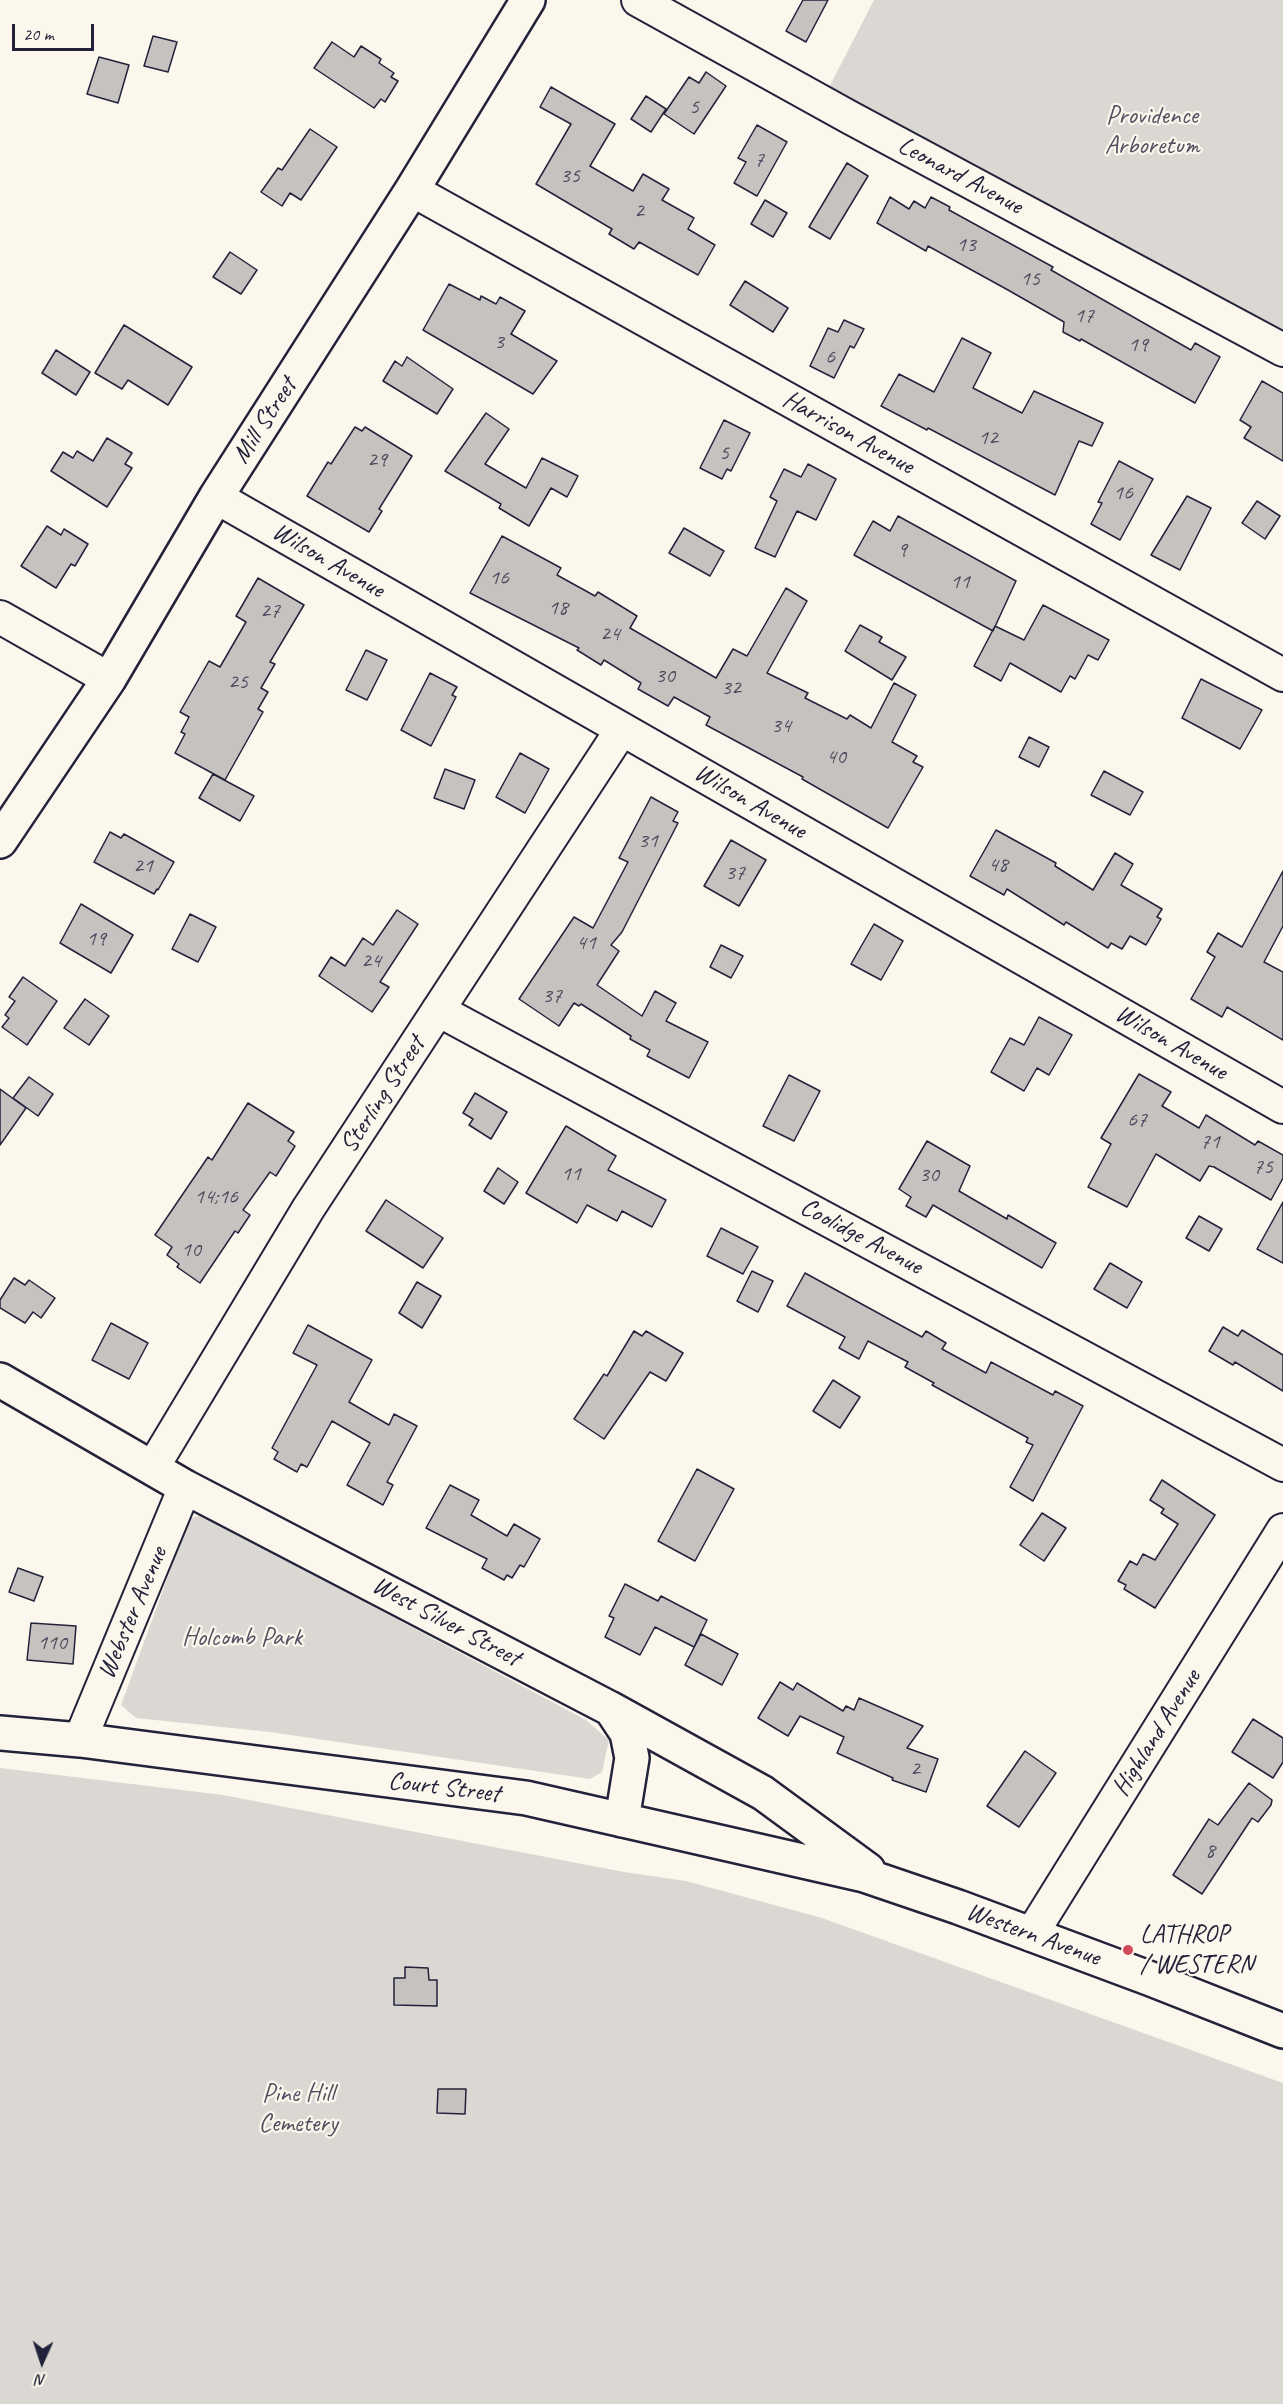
<!DOCTYPE html>
<style>
body{margin:0}
#map{position:relative;width:1283px;height:2404px;overflow:hidden;background:#fbf7ec;font-family:Caveat,sans-serif}
canvas{display:block}
.north{position:absolute;left:12px;top:2332px;width:60px;height:60px;-webkit-text-stroke:4px #fbf7ec;paint-order:stroke;rotate:183deg;font-size:16px;font-weight:700;line-height:24px;text-align:center;color:#22223b}
.north::after{content:'';display:block;margin:auto;width:21px;height:27px;background:#22223b;clip-path:polygon(50% 0,100% 100%,50% 72%,0 100%)}
.scale{position:absolute;left:12px;top:24px;width:82px;height:27px;box-sizing:border-box;border:3px solid #22223b;border-top:0;padding-left:8px;font-size:18px;line-height:21px;white-space:nowrap;color:#22223b;-webkit-text-stroke:4px #fbf7ec;paint-order:stroke}
</style>
<div id="map">
<canvas width="1283" height="2404"></canvas>
<div class="north">N</div>
<div class="scale">20 m</div>
</div>
<script>
const c = document.querySelector('canvas').getContext('2d');
c.lineJoin = 'round';
function fill(path, color) { c.fillStyle = color; c.fill(path, 'evenodd'); }
const shape = rows => new Path2D(rows.map(r => 'M' + r).join(''));
function trace(path, color, width, dash) { c.strokeStyle = color; c.lineWidth = width; c.lineCap = dash ? 'butt' : 'round'; c.setLineDash(dash || []); c.stroke(path); }
function label(font, color, halo, rows, align = 'center') {
  c.font = font + ' Caveat,sans-serif'; c.lineWidth = 4.5; c.setLineDash([]); c.textBaseline = 'middle'; c.strokeStyle = halo; c.fillStyle = color; for (const [text, x, y, turn = 0] of rows) {
    c.save(); c.translate(x, y); c.rotate((+turn || 0) * Math.PI / 180); c.textAlign = isNaN(turn) ? turn : align; if (halo) c.strokeText(text, 0, 0); c.fillText(text, 0, 0); c.restore();
  }
}
const green = shape([
 [874,0,1283,0,1283,351,822,101],
 [201,1515,586,1720,609,1740,602,1772,590,1779,270,1732,136,1718,121,1705,189,1519],
 [0,1768,223,1795,624,1872,686,1881,822,1918,1283,2083,1283,2404,0,2404]
]);
const building = shape([
 [803,0,828,0,806,42,786,31,803,0],
 [153,36,177,42,168,72,144,66,153,36],
 [332,42,354,57,361,46,381,59,379,63,394,73,391,77,398,81,385,102,381,99,374,108,314,68,332,42],
 [99,57,129,65,118,103,87,94,99,57],
 [706,72,726,86,694,134,664,114,689,77,699,83,706,72],
 [551,87,615,124,590,166,633,191,643,174,669,189,662,200,694,218,688,229,715,245,698,275,639,242,634,249,609,234,612,229,536,184,571,124,540,107,551,87],
 [646,96,666,109,651,132,631,119,646,96],
 [757,125,787,142,757,196,734,183,746,162,738,158,757,125],
 [310,129,337,147,301,200,290,193,282,206,261,192,278,168,282,170,310,129],
 [847,163,868,176,830,239,809,227,847,163],
 [890,197,909,209,914,201,925,208,931,197,950,207,949,210,1053,267,1051,270,1191,350,1195,343,1220,357,1195,403,1081,339,1080,341,1063,332,1064,322,1008,290,928,246,926,251,877,223,890,197],
 [765,200,787,213,773,237,751,224,765,200],
 [230,252,257,270,241,294,213,277,230,252],
 [745,281,788,308,773,332,730,305,745,281],
 [449,284,480,300,481,296,496,304,500,297,525,311,511,334,557,361,533,394,423,330,449,284],
 [844,320,864,329,854,348,850,346,834,378,810,366,828,328,838,332,844,320],
 [124,325,192,367,168,405,128,380,122,389,95,373,124,325],
 [962,338,991,353,973,388,1022,413,1034,391,1103,423,1092,446,1079,441,1055,495,928,428,927,430,881,406,899,374,934,392,962,338],
 [56,350,90,372,76,395,42,373,56,350],
 [407,357,453,389,437,414,383,381,395,361,402,366,407,357],
 [1262,381,1283,393,1283,461,1244,438,1251,427,1240,420,1262,381],
 [486,413,509,429,485,464,526,488,542,458,578,476,567,497,551,488,529,526,499,508,501,504,445,471,486,413],
 [724,420,750,433,731,471,727,469,722,479,700,468,724,420],
 [355,427,362,431,365,427,412,456,379,509,382,511,369,532,307,496,328,462,331,464,355,427],
 [107,438,132,453,125,464,132,468,107,507,51,471,63,452,73,458,77,451,93,461,107,438],
 [1119,461,1153,479,1120,540,1091,524,1102,503,1098,502,1119,461],
 [808,464,836,479,816,520,797,511,775,557,755,548,777,501,770,497,784,469,801,477,808,464],
 [1187,496,1211,508,1180,570,1151,555,1187,496],
 [1257,501,1280,516,1265,539,1242,523,1257,501],
 [898,516,1016,581,993,631,854,555,873,521,890,531,898,516],
 [47,526,61,535,64,529,88,544,75,566,71,564,56,588,21,566,47,526],
 [684,528,724,551,710,576,669,553,684,528],
 [502,536,561,568,557,575,595,596,598,592,637,616,630,628,716,678,733,649,747,656,786,588,807,601,767,673,808,693,805,698,847,719,850,715,871,728,894,683,916,695,892,742,917,756,913,762,923,767,888,828,802,779,803,777,706,725,710,717,674,697,668,706,638,689,641,683,604,660,601,665,577,650,579,648,470,593,502,536],
 [258,578,304,605,270,662,275,664,261,688,268,692,258,709,263,712,225,780,175,753,185,734,181,732,189,717,180,712,209,661,220,667,246,622,236,616,258,578],
 [1043,605,1109,640,1098,660,1088,655,1075,679,1070,676,1061,692,1010,663,1001,681,974,666,995,626,1024,640,1043,605],
 [860,625,882,637,879,642,906,657,892,680,845,651,860,625],
 [366,650,387,660,367,700,346,690,366,650],
 [430,673,457,687,452,695,456,697,431,746,401,730,430,673],
 [1201,679,1262,710,1240,749,1182,718,1201,679],
 [1029,737,1049,747,1039,767,1019,757,1029,737],
 [520,753,549,769,525,813,496,797,520,753],
 [445,769,475,780,464,809,434,798,445,769],
 [1104,771,1143,792,1130,815,1091,795,1104,771],
 [213,774,254,796,240,821,199,798,213,774],
 [651,797,678,812,673,821,678,823,622,932,611,945,619,951,597,985,642,1016,655,991,676,1003,666,1021,708,1042,689,1078,647,1056,650,1050,630,1039,631,1036,581,1004,579,1006,574,1003,559,1026,519,999,574,917,593,928,628,862,619,858,651,797],
 [996,830,1056,863,1055,866,1093,890,1115,853,1133,864,1121,885,1162,909,1157,917,1161,919,1146,945,1130,936,1122,949,1111,943,1108,948,1066,922,1064,925,1007,889,1004,895,970,876,996,830],
 [110,832,121,838,124,834,174,862,158,890,157,889,154,894,94,862,110,832],
 [731,840,766,860,739,906,704,886,731,840],
 [1283,871,1283,926,1264,962,1283,972,1283,1040,1227,1007,1222,1017,1191,999,1215,957,1207,952,1218,933,1242,947,1283,871],
 [81,904,133,935,111,973,60,943,81,904],
 [397,910,418,924,380,982,389,987,372,1012,319,976,331,957,345,966,363,938,373,945,397,910],
 [190,914,216,927,198,962,172,949,190,914],
 [874,924,903,941,881,980,851,964,874,924],
 [721,945,743,956,731,978,710,967,721,945],
 [23,977,57,1001,27,1045,2,1027,9,1018,5,1015,15,1001,9,997,23,977],
 [85,999,109,1016,89,1045,64,1028,85,999],
 [1039,1017,1072,1035,1049,1075,1037,1068,1024,1091,991,1072,1010,1038,1024,1045,1039,1017],
 [1139,1074,1171,1092,1162,1106,1199,1128,1206,1115,1255,1145,1258,1141,1283,1155,1283,1178,1271,1200,1214,1167,1209,1166,1200,1181,1156,1154,1127,1207,1088,1187,1111,1144,1101,1138,1139,1074],
 [789,1075,820,1091,794,1141,763,1126,789,1075],
 [29,1077,53,1094,38,1116,13,1098,29,1077],
 [0,1089,26,1108,0,1145,0,1089],
 [475,1093,507,1112,491,1139,469,1125,473,1119,463,1113,475,1093],
 [248,1103,294,1132,288,1141,295,1146,276,1176,270,1172,243,1210,250,1215,238,1233,235,1231,200,1283,177,1267,179,1264,167,1255,172,1247,155,1235,208,1157,212,1160,248,1103],
 [566,1126,616,1156,608,1170,666,1200,652,1227,622,1211,617,1221,587,1205,577,1223,526,1193,566,1126],
 [927,1141,970,1166,959,1191,1007,1219,1008,1215,1056,1243,1042,1268,933,1205,926,1217,906,1206,911,1197,899,1189,927,1141],
 [498,1168,518,1182,504,1204,484,1191,498,1168],
 [386,1200,443,1238,423,1268,366,1231,386,1200],
 [1283,1202,1283,1263,1257,1249,1283,1202],
 [1199,1216,1222,1229,1209,1251,1186,1238,1199,1216],
 [721,1228,758,1247,743,1274,707,1256,721,1228],
 [1110,1263,1142,1282,1127,1308,1094,1289,1110,1263],
 [752,1271,773,1281,758,1312,737,1301,752,1271],
 [805,1273,922,1337,926,1331,946,1343,942,1349,986,1373,991,1362,1053,1395,1055,1391,1083,1406,1033,1501,1010,1487,1033,1445,1026,1442,1028,1438,932,1385,934,1383,905,1367,908,1362,868,1341,859,1359,839,1348,845,1337,787,1306,805,1273],
 [14,1278,25,1285,29,1280,55,1298,41,1318,33,1312,25,1323,0,1308,0,1300,14,1278],
 [417,1282,441,1296,422,1328,399,1313,417,1282],
 [111,1323,148,1343,129,1379,92,1360,111,1323],
 [308,1325,372,1360,349,1402,389,1425,394,1414,417,1426,387,1482,393,1485,383,1505,347,1485,370,1443,332,1421,307,1467,301,1464,297,1472,274,1459,278,1452,272,1448,317,1365,293,1353,308,1325],
 [1223,1327,1238,1336,1242,1330,1283,1355,1283,1391,1235,1362,1233,1365,1209,1351,1223,1327],
 [634,1331,642,1336,646,1331,683,1353,666,1381,650,1372,604,1439,574,1419,604,1374,607,1376,634,1331],
 [833,1380,860,1397,840,1428,813,1411,833,1380],
 [697,1469,734,1489,695,1561,658,1541,697,1469],
 [1162,1480,1215,1515,1155,1608,1124,1589,1126,1585,1118,1581,1130,1561,1137,1565,1143,1554,1155,1560,1178,1524,1161,1513,1164,1509,1150,1500,1162,1480],
 [450,1485,479,1500,471,1515,507,1536,514,1524,540,1539,524,1567,520,1565,512,1578,507,1575,504,1580,482,1568,487,1559,426,1528,450,1485],
 [1042,1513,1066,1528,1044,1561,1020,1545,1042,1513],
 [18,1568,43,1577,34,1601,9,1592,18,1568],
 [625,1584,658,1601,661,1596,707,1620,694,1647,655,1627,640,1655,605,1637,614,1618,609,1616,625,1584],
 [31,1623,76,1626,73,1664,27,1660,31,1623],
 [701,1634,738,1654,722,1685,685,1665,701,1634],
 [780,1682,793,1690,797,1683,843,1711,846,1706,854,1710,859,1698,923,1726,907,1748,938,1759,926,1792,892,1780,893,1778,837,1753,844,1737,800,1716,788,1736,758,1718,780,1682],
 [1253,1719,1283,1738,1283,1762,1273,1778,1232,1752,1253,1719],
 [1025,1751,1056,1773,1019,1827,987,1806,1025,1751],
 [1249,1783,1272,1800,1271,1805,1258,1822,1252,1818,1202,1894,1173,1875,1209,1819,1218,1825,1249,1783],
 [405,1967,428,1968,429,1980,437,1980,437,2006,394,2005,394,1978,405,1978,405,1967],
 [438,2089,466,2089,465,2114,437,2113,438,2089]
]);
const street = shape([
 [638,0,849,117,1283,350],
 [412,190,1283,675],
 [216,497,1283,1107],
 [0,617,109,679],
 [438,1010,1283,1465],
 [153,1467,308,1209,622,729],
 [80,1740,185,1487],
 [1031,1935,1283,1530]
]);
const secondary = shape([
 [0,841,109,679,216,497,412,190,528,0],
 [0,1380,185,1487,611,1709,763,1793,868,1870],
 [611,1709,627,1733,632,1758,622,1820],
 [0,1733,80,1740,526,1798,864,1875,958,1907,1151,1979,1283,2031]
]);
const markers = [
 [1128,1950,6,"#d1495b"]
];
const numberNames = [
 ["5",694,107],
 ["7",759,160],
 ["35",570,176],
 ["2",639,211],
 ["13",966,245],
 ["15",1030,279],
 ["17",1084,316],
 ["3",499,342],
 ["19",1138,345],
 ["6",830,357],
 ["12",988,438],
 ["5",724,453],
 ["29",377,460],
 ["16",1123,493],
 ["9",902,550],
 ["16",499,578],
 ["11",960,582],
 ["18",558,608],
 ["27",270,611],
 ["24",610,634],
 ["30",665,676],
 ["25",238,682],
 ["32",731,688],
 ["34",781,726],
 ["40",836,757],
 ["31",648,841],
 ["48",998,865],
 ["21",143,866],
 ["37",735,873],
 ["19",96,939],
 ["41",586,943],
 ["24",371,961],
 ["37",552,996],
 ["67",1137,1120],
 ["71",1210,1142],
 ["75",1263,1167],
 ["11",571,1174],
 ["30",929,1175],
 ["14;16",216,1197],
 ["10",191,1250],
 ["110",52,1643],
 ["2",915,1769],
 ["8",1210,1851]
];
const parkNames = [
 ["Providence",1152,116],
 ["Arboretum",1152,146],
 ["Holcomb Park",242,1638],
 ["Pine Hill",298,2094],
 ["Cemetery",298,2124]
];
const streetNames = [
 ["Leonard Avenue",960,176,28],
 ["Mill Street",265,421,-57],
 ["Harrison Avenue",848,433,29],
 ["Wilson Avenue",328,561,30],
 ["Wilson Avenue",750,802,30],
 ["Wilson Avenue",1171,1043,30],
 ["Sterling Street",383,1095,-57],
 ["Coolidge Avenue",861,1237,28],
 ["Webster Avenue",133,1613,-67],
 ["West Silver Street",446,1622,28],
 ["Highland Avenue",1157,1733,-58],
 ["Court Street",444,1788,7],
 ["Western Avenue",1033,1935,20]
];
const poiNames = [
 ["LATHROP",1140,1935],
 ["/ WESTERN",1140,1965]
];
fill(green, '#dbd8d3');
fill(building, '#c6c2c0');
trace(building, '#22223b', 1.5);
trace(street, '#22223b', 36);
trace(secondary, '#22223b', 38);
trace(street, '#fbf7ec', 32);
trace(secondary, '#fbf7ec', 33);
for (const [x, y, r, color] of markers) { const dot = new Path2D(); dot.arc(x, y, r, 0, 2 * Math.PI); c.fillStyle = color; c.fill(dot); trace(dot, '#fbf7ec', 2); }
label('22px', '#4b4a5c', null, numberNames);
label('26px', '#505061', '#fbf7ec', parkNames);
label('26px', '#22223b', '#fbf7ec', streetNames);
label('26px', '#22223b', '#fbf7ec', poiNames, 'left');
</script>
